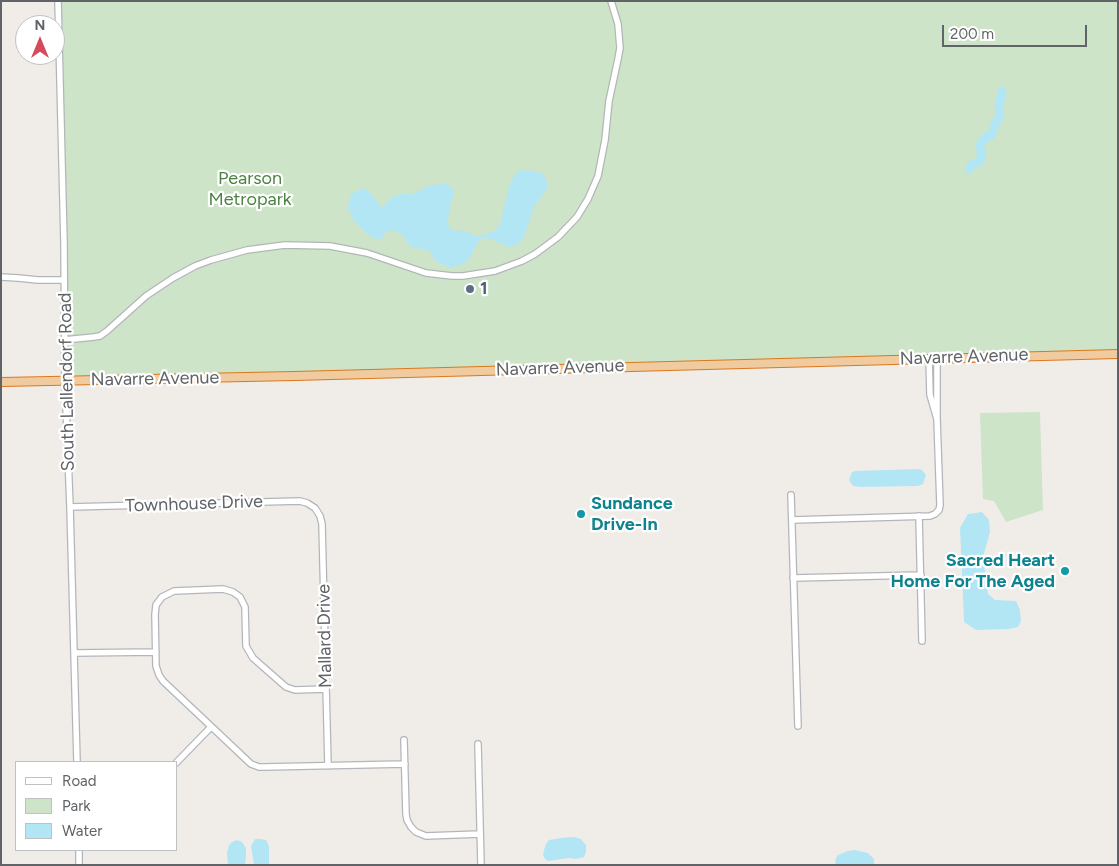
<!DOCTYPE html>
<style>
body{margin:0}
#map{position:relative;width:1119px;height:866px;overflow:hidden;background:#f0ede9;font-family:Figtree,sans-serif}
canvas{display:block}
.frame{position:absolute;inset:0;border:2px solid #606467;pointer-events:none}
.legend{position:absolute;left:15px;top:761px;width:162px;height:90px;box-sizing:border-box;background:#fff;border:1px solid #bfc1c2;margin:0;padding:6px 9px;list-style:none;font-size:15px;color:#606467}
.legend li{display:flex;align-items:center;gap:10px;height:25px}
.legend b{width:25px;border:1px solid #bfc1c2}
.north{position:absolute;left:15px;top:15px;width:50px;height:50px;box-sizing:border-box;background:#fff;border:1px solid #bfc1c2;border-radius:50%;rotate:0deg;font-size:14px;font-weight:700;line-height:20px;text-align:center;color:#606467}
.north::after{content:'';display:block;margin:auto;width:18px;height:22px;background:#d54a5c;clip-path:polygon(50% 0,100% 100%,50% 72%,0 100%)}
.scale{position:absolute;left:942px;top:25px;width:145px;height:22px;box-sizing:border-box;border:2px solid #606467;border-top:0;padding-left:6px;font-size:15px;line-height:18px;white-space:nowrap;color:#606467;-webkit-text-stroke:4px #fff;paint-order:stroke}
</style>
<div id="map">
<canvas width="1119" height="866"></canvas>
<div class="frame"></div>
<ul class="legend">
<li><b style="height:6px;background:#fff"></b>Road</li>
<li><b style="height:14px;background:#cee4c9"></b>Park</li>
<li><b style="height:14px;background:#b3e6f5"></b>Water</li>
</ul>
<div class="north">N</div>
<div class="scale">200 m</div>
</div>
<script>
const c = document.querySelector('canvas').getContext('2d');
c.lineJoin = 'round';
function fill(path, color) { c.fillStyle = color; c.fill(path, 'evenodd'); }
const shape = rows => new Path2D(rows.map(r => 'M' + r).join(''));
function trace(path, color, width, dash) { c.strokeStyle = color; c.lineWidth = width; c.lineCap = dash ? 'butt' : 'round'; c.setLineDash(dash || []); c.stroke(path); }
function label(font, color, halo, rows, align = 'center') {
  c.font = font + ' Figtree,sans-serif'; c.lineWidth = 4.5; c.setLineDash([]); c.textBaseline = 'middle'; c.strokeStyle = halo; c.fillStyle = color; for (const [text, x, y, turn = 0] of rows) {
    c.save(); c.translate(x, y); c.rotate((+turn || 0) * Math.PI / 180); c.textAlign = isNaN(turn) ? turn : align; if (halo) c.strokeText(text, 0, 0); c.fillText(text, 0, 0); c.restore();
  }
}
const green = shape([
 [58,1,1118,1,1118,354,65,381],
 [1040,412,1043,510,1006,522,994,501,983,499,980,413]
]);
const water = shape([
 [519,170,524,171,528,170,539,172,544,175,547,182,547,188,541,198,534,206,524,237,516,246,509,247,491,239,484,238,479,240,475,247,471,256,466,262,458,266,450,267,440,264,433,258,430,251,425,249,413,248,408,244,402,234,393,230,387,231,381,239,376,239,370,236,355,222,348,209,350,197,353,193,362,188,368,190,380,206,382,207,391,198,395,195,415,193,428,186,445,183,450,186,453,190,453,196,450,206,450,212,447,220,450,229,452,230,465,231,475,236,481,236,496,230,500,224,508,190,513,177],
 [918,469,922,470,926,475,923,484,918,486,860,487,853,486,849,480,852,472,855,471],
 [982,512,989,520,990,532,983,557,988,594,995,600,1016,601,1020,610,1021,621,1018,627,1009,629,976,630,964,622,960,528,968,514],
 [574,837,581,839,586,845,586,852,584,857,576,859,569,858,548,861,545,859,543,855,544,850,546,844,549,840,561,838],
 [255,839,261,839,266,840,269,846,269,865,254,865,251,846],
 [237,840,242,842,246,848,246,856,245,865,228,865,227,853,229,845,232,842],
 [855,850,868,853,874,859,874,865,835,865,836,858,838,855,848,851]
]);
const river = shape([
 [969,169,972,165,980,161,982,152,979,147,985,137,991,136,996,122,1000,116,999,106,1002,91]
]);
const minor = shape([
 [58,1,64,243,65,381,70,507,77,762],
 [1,277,18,278,38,280,64,280],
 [64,340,94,337,100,336,107,331,146,296,173,278,195,266,211,260,247,250,285,245,330,246,367,253,426,273,452,276,463,276,495,271,522,261,535,254,558,237,577,217,588,199,598,176,605,140,609,101,618,59,620,48,618,24,611,1],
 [929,358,930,395,937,419,937,358],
 [791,495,798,726],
 [70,507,300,501,307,503,315,508,320,516,322,524,328,766],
 [919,516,922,641],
 [792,520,930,516,935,514,939,510,940,505,937,419],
 [793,578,921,575],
 [74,653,156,652],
 [326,689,295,690,286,687,253,658,246,646,245,607,240,597,233,592,223,589,174,591,162,597,156,605,155,615,156,666,159,675,163,681,251,764,259,767,264,767,405,764],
 [404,740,406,814,407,820,411,827,416,832,426,836,480,834],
 [478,744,481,865],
 [176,763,211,727],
 [79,850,79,865]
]);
const highway = shape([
 [1,382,295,376,1118,354]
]);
const markers = [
 [470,289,5,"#5c6f8a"],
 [581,514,5,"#0f9aa8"],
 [1065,571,5,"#0f9aa8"]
];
const parkNames = [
 ["Pearson",250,179],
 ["Metropark",250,200]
];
const serviceNames = [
 ["1",480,289]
];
const streetNames = [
 ["Navarre Avenue",964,357,-2],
 ["Navarre Avenue",560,368,-2],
 ["Navarre Avenue",155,379,-1],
 ["South Lallendorf Road",67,382,-91],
 ["Townhouse Drive",194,504,-2],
 ["Mallard Drive",325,636,-91]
];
const cultureNames = [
 ["Sundance",591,504],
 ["Drive-In",591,525],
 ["Sacred Heart",1055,561,"right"],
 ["Home For The Aged",1055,582,"right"]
];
fill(green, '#cee4c9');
fill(water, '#b3e6f5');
trace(river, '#b3e6f5', 9);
trace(minor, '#b3b6b9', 8);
trace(highway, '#db781d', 10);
trace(minor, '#fff', 5.5);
trace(highway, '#f0cb9f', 8);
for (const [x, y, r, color] of markers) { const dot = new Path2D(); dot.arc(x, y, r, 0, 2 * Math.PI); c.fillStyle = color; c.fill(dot); trace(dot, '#fff', 2); }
label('18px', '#4c8342', '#fff', parkNames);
label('bold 18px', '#4e5e75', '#fff', serviceNames, 'left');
label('18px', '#606467', '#fff', streetNames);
label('bold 18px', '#0d838f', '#fff', cultureNames, 'left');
</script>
